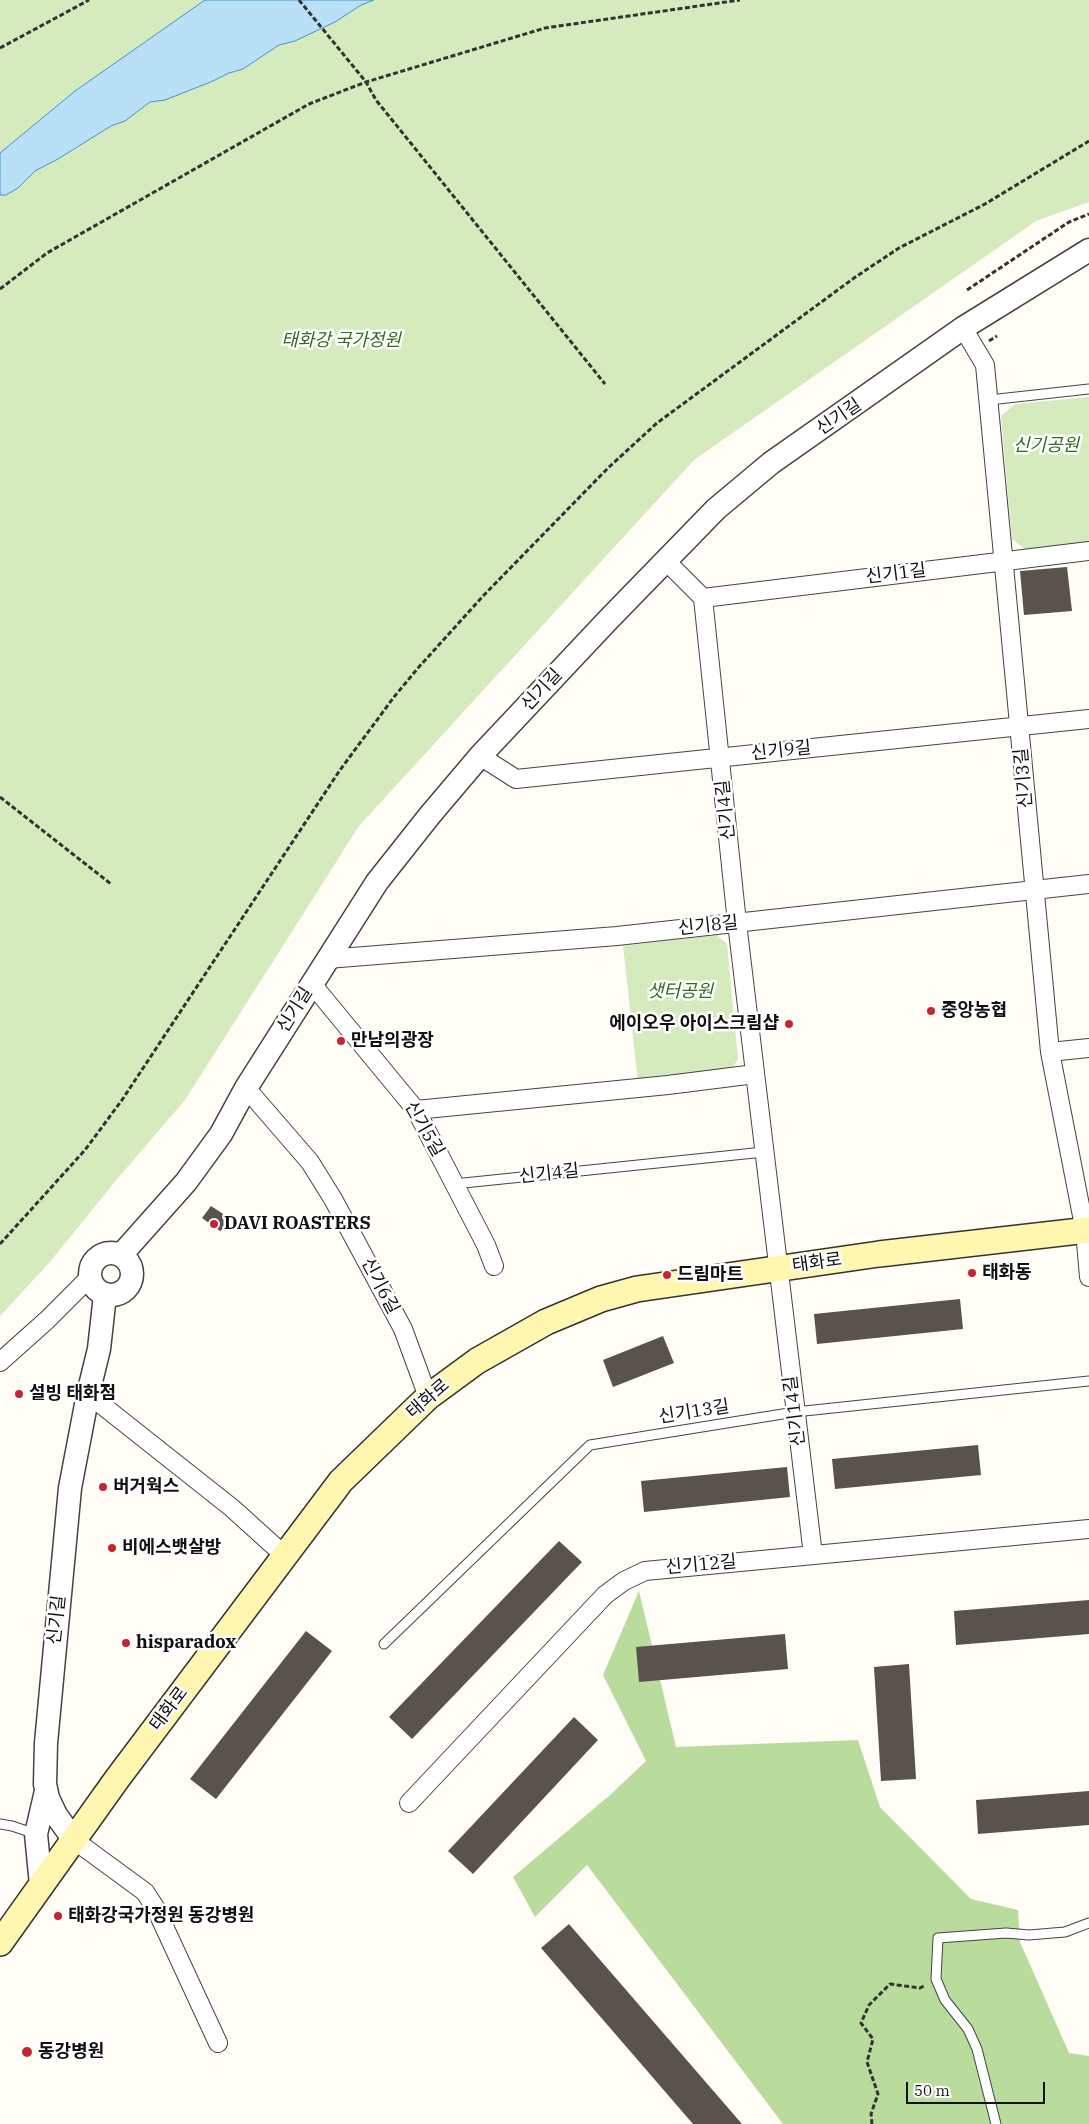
<!DOCTYPE html>
<meta charset="utf-8">
<style>
body{margin:0}
#map{position:relative;width:1089px;height:2124px;overflow:hidden;background:#fffdf5;font-family:"IBM Plex Serif",serif}
canvas{display:block}
.scale{position:absolute;left:906px;top:2082px;width:139px;height:22px;box-sizing:border-box;border:2px solid #111;border-top:0;padding-left:6px;font-size:15px;line-height:18px;white-space:nowrap;color:#111;-webkit-text-stroke:4px #fff;paint-order:stroke}
</style>
<div id="map">
<canvas width="1089" height="2124"></canvas>
<div class="scale">50 m</div>
</div>
<script>
const c = document.querySelector('canvas').getContext('2d');
c.lineJoin = 'round';
function fill(path, color) { c.fillStyle = color; c.fill(path, 'evenodd'); }
const shape = rows => new Path2D(rows.map(r => 'M' + r).join(''));
function trace(path, color, width, dash) { c.strokeStyle = color; c.lineWidth = width; c.lineCap = dash ? 'butt' : 'round'; c.setLineDash(dash || []); c.stroke(path); }
function label(font, color, halo, rows, align = 'center') {
  c.font = font + ' "IBM Plex Serif","Noto Sans KR",serif'; c.lineWidth = 5; c.setLineDash([]); c.textBaseline = 'middle'; c.strokeStyle = halo; c.fillStyle = color; for (const [text, x, y, turn = 0] of rows) {
    c.save(); c.translate(x, y); c.rotate((+turn || 0) * Math.PI / 180); c.textAlign = isNaN(turn) ? turn : align; if (halo) c.strokeText(text, 0, 0); c.fillText(text, 0, 0); c.restore();
  }
}
const green = shape([
 [0,0,1089,0,1089,202,1036,221,694,460,359,826,185,1100,118,1178,49,1263,0,1316],
 [1089,397,1089,544,1026,550,1012,539,1001,416,1015,404],
 [717,935,727,944,738,1059,730,1072,638,1082,623,946]
]);
const forest = shape([
 [639,1591,676,1747,858,1740,880,1807,971,1899,1018,1910,1020,1942,1069,2053,1089,2056,1089,2124,783,2124,587,1865,535,1917,513,1877,610,1795,646,1761,603,1675]
]);
const water = shape([
 [205,0,374,0,361,5,335,22,295,41,279,45,243,69,229,73,213,81,165,100,150,102,125,121,111,126,58,159,35,171,18,188,6,195,0,195,0,153,75,91,205,0]
]);
const building = shape([
 [1067,567,1072,611,1024,615,1020,571],
 [211,1206,234,1221,220,1231,202,1218],
 [960,1299,963,1329,817,1344,814,1314],
 [663,1336,674,1363,613,1387,603,1360],
 [978,1445,981,1475,835,1489,832,1459],
 [787,1467,790,1497,644,1512,641,1481],
 [559,1541,582,1562,412,1739,389,1717],
 [1089,1600,1089,1634,956,1645,954,1611],
 [306,1631,332,1651,216,1799,190,1779],
 [785,1634,788,1669,639,1682,636,1647],
 [909,1664,916,1779,881,1781,874,1667],
 [574,1717,598,1740,473,1874,448,1851],
 [1089,1791,1089,1825,978,1834,976,1800],
 [569,1924,742,2124,693,2124,541,1948]
]);
const path = shape([
 [299,0,366,82,376,100,605,384],
 [0,48,89,0],
 [0,289,47,253,309,104,366,82,545,28,740,0],
 [967,290,1069,222,1089,214],
 [989,341,997,336],
 [0,797,111,884],
 [0,1244,85,1150,122,1100,340,770,394,697,418,668,484,595,608,468,657,423,854,278,899,248,985,204,1089,141],
 [872,2124,871,2114,878,2094,867,2062,873,2039,861,2023,869,2005,890,1984,920,1988,924,1986]
]);
const service = shape([
 [989,400,1089,389],
 [454,1184,764,1152],
 [384,1644,590,1445,795,1412,1089,1381],
 [0,1824,12,1826,36,1834],
 [996,2124,977,2049,968,2029,945,2000,936,1979,938,1938,1006,1933,1029,1935,1065,1932,1089,1923]
]);
const minor = shape([
 [963,328,985,365,1050,1052,1085,1231,1089,1277],
 [666,561,703,598,737,923,813,1555],
 [703,598,1089,551],
 [480,756,516,779,1089,719],
 [327,959,617,936,1089,884],
 [312,984,416,1110,486,1245,494,1266],
 [1050,1052,1089,1048],
 [246,1088,310,1162,333,1199,403,1329,428,1397],
 [416,1110,668,1085,755,1074],
 [0,1362,47,1320,90,1277],
 [88,1394,232,1508,284,1555],
 [409,1803,605,1595,624,1581,645,1571,1089,1529],
 [74,1840,145,1892,156,1909,218,2043]
]);
const tertiary = shape([
 '90 1274a21 21 0 1 1 42 0a21 21 0 1 1-42 0Z',
 [121,1255,186,1182,221,1134,246,1088,377,882,430,815,480,756,608,620,716,509,771,463,963,328,1089,250],
 [74,1840,56,1815,48,1798,45,1784,46,1743,70,1488,88,1394,99,1349,105,1295],
 [41,1885,36,1834,46,1791]
]);
const secondary = shape([
 [0,1943,117,1779,341,1481,428,1397,477,1361,546,1322,601,1299,637,1289,879,1254,1089,1230]
]);
const markers = [
 [931,1011,5,"#c4262e"],
 [789,1024,5,"#c4262e"],
 [341,1041,5,"#c4262e"],
 [214,1224,5,"#c4262e"],
 [972,1273,5,"#c4262e"],
 [667,1275,5,"#c4262e"],
 [19,1394,5,"#c4262e"],
 [103,1487,5,"#c4262e"],
 [112,1548,5,"#c4262e"],
 [126,1643,5,"#c4262e"],
 [58,1916,5,"#c4262e"],
 [27,2052,6,"#c4262e"]
];
const parkNames = [
 ["태화강 국가정원",341,341],
 ["신기공원",1046,446],
 ["샛터공원",680,992]
];
const streetNames = [
 ["신기길",839,417,-34],
 ["신기1길",896,574,-7],
 ["신기길",542,690,-47],
 ["신기9길",781,751,-6],
 ["신기3길",1024,778,-95],
 ["신기4길",726,810,-96],
 ["신기8길",708,926,-6],
 ["신기길",295,1010,-58],
 ["신기5길",424,1129,60],
 ["신기4길",549,1174,-6],
 ["태화로",817,1263,-8],
 ["신기6길",380,1286,62],
 ["태화로",428,1399,-41],
 ["신기14길",795,1411,-97],
 ["신기13길",694,1412,-9],
 ["신기12길",701,1565,-5],
 ["신기길",57,1620,-84],
 ["태화로",169,1709,-53]
];
const poiNames = [
 ["중앙농협",941,1011],
 ["에이오우 아이스크림샵",779,1024,"right"],
 ["만남의광장",351,1041],
 ["DAVI ROASTERS",224,1224],
 ["태화동",982,1273],
 ["드림마트",677,1275],
 ["설빙 태화점",29,1394],
 ["버거웍스",113,1487],
 ["비에스뱃살방",122,1548],
 ["hisparadox",136,1643],
 ["태화강국가정원 동강병원",68,1916],
 ["동강병원",38,2052]
];
fill(green, '#d5ebbd');
fill(forest, '#b9dc9c');
fill(water, '#b9e0f7');
trace(water, '#3f96cf', 1);
fill(building, '#5a524d');
trace(service, '#444', 11);
trace(minor, '#444', 20);
trace(tertiary, '#444', 25);
trace(secondary, '#333', 28);
trace(path, '#333', 3, [5, 2.5]);
trace(service, '#fff', 9);
trace(minor, '#fff', 18);
trace(tertiary, '#fff', 22);
trace(secondary, '#fff6b0', 25);
for (const [x, y, r, color] of markers) { const dot = new Path2D(); dot.arc(x, y, r, 0, 2 * Math.PI); c.fillStyle = color; c.fill(dot); trace(dot, '#fff', 2); }
label('italic 18px', '#2f6b1f', '#fff', parkNames);
label('18px', '#111', '#fff', streetNames);
label('bold 18px', '#111', '#fff', poiNames, 'left');
</script>
